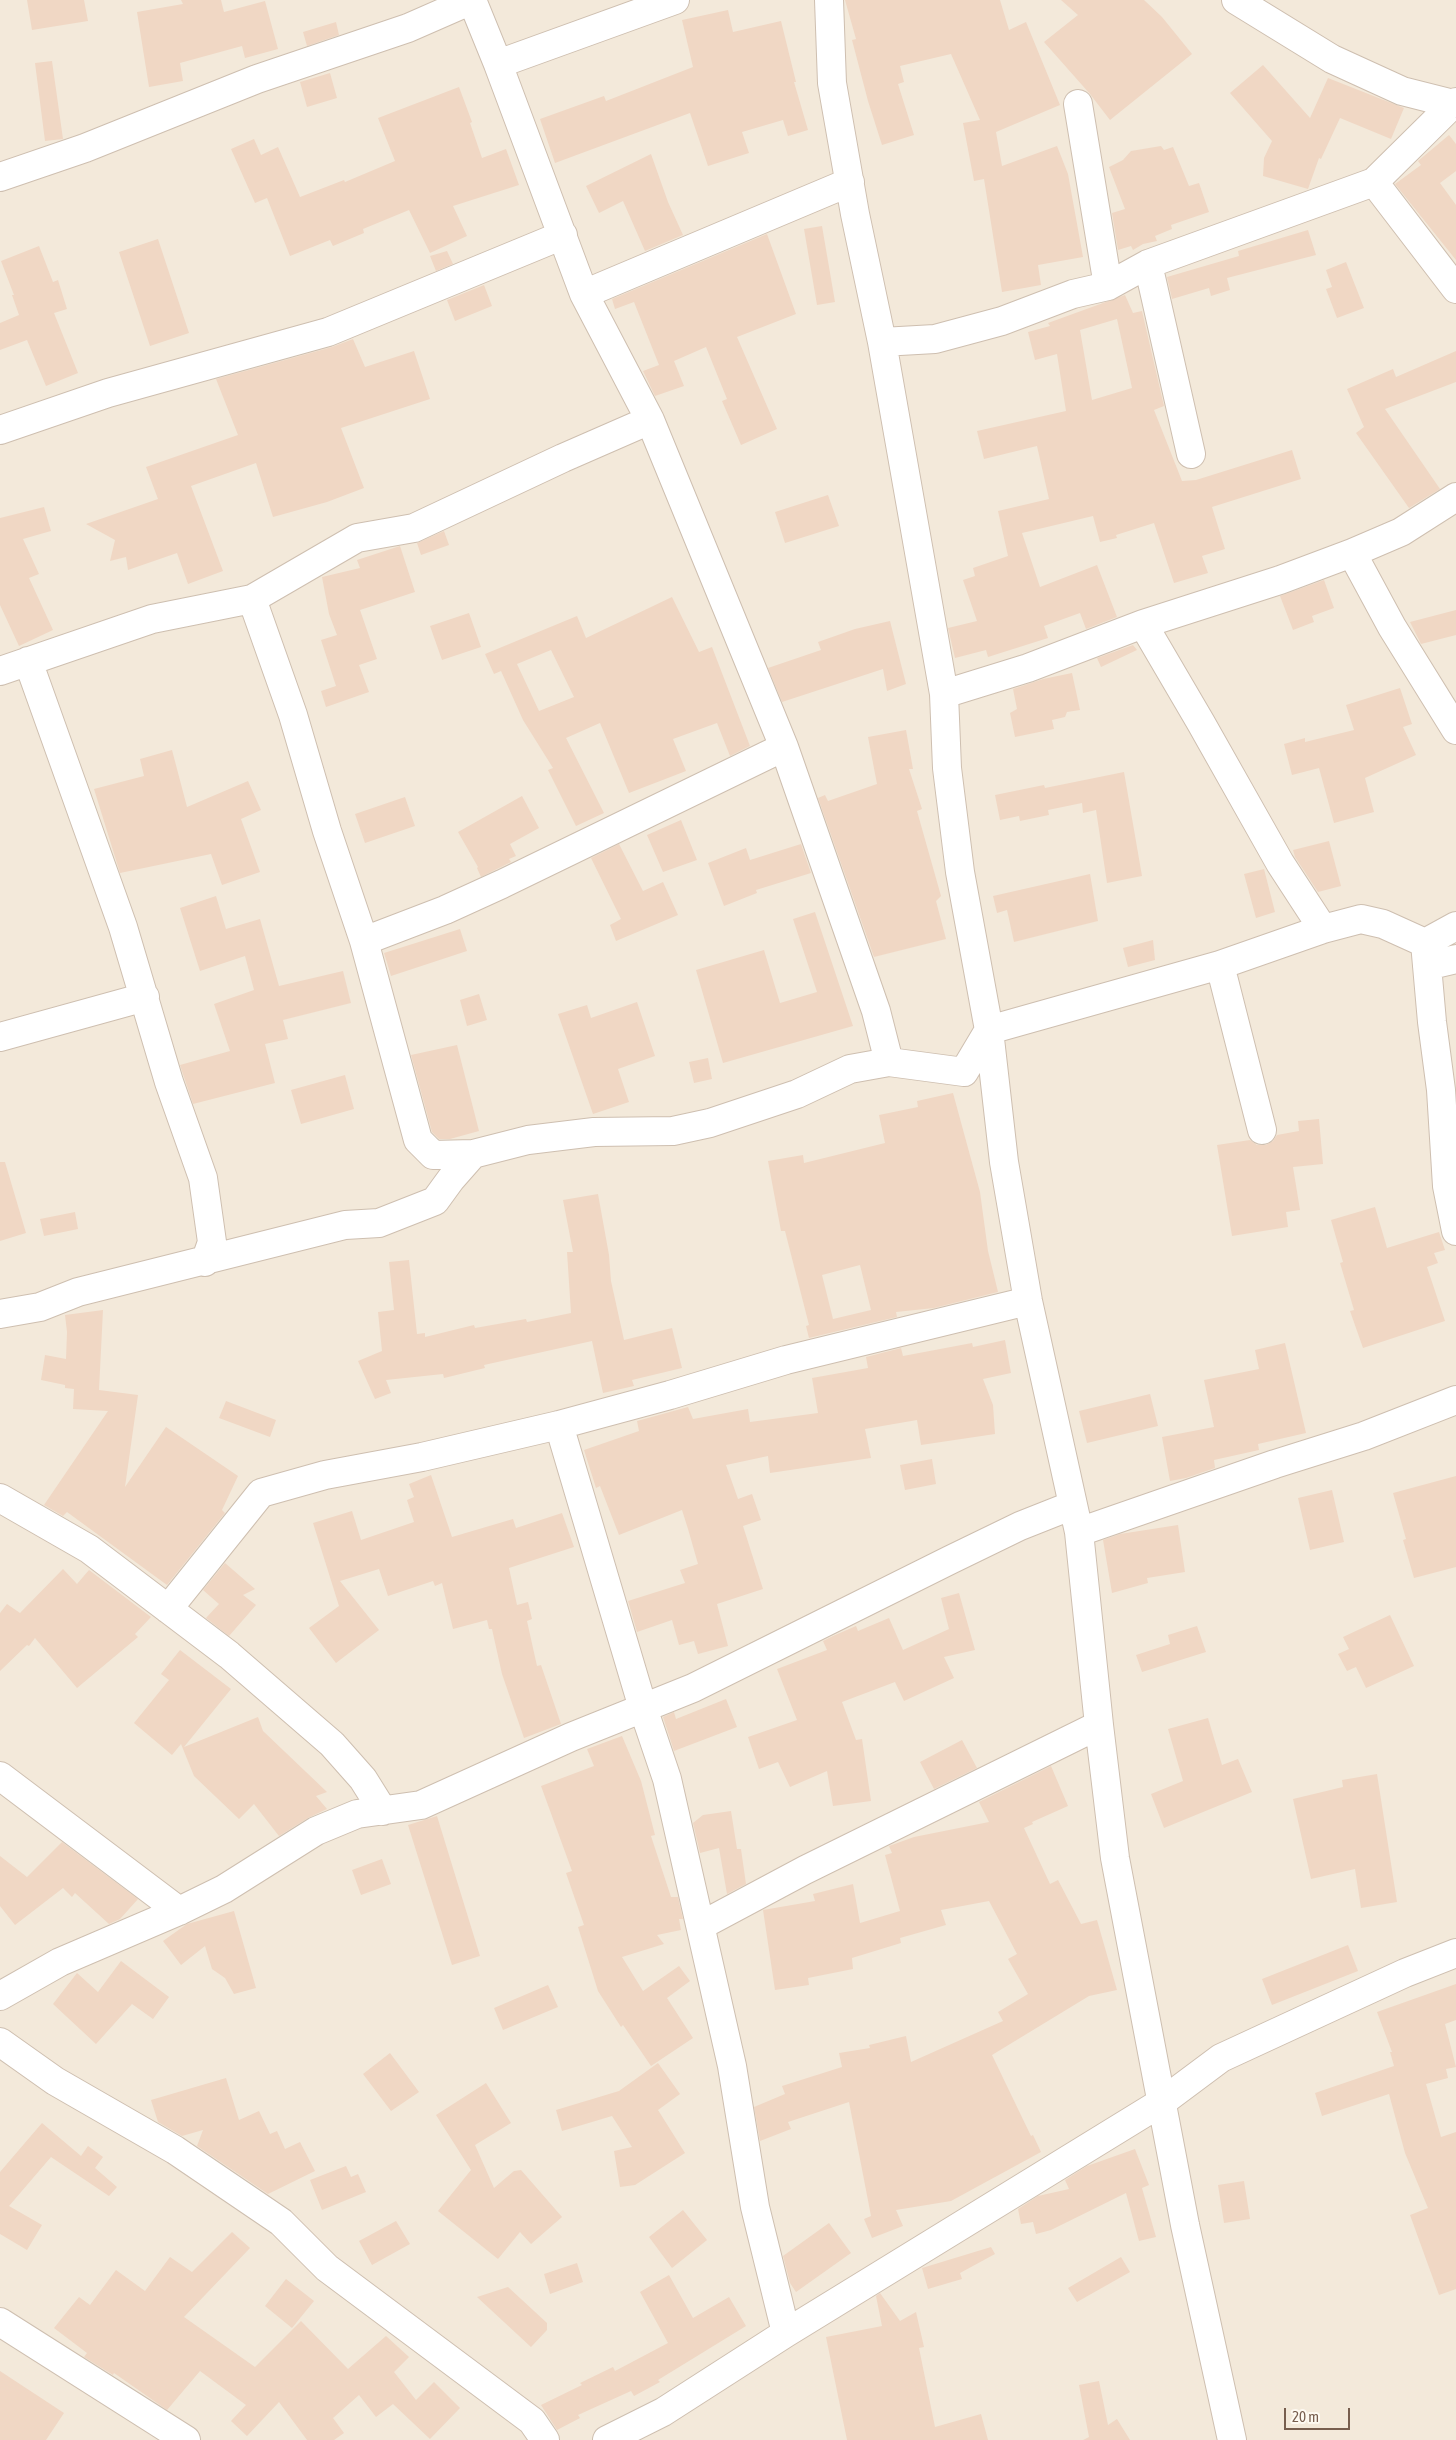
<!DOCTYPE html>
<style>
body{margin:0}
#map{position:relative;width:1456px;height:2440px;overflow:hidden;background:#fcf6eb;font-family:"Asap Condensed",sans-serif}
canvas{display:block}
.scale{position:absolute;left:1284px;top:2408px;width:66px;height:22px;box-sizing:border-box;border:2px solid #775e4e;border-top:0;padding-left:6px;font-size:15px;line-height:18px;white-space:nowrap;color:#775e4e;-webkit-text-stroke:4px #fefaf2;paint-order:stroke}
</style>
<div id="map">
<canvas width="1456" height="2440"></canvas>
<div class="scale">20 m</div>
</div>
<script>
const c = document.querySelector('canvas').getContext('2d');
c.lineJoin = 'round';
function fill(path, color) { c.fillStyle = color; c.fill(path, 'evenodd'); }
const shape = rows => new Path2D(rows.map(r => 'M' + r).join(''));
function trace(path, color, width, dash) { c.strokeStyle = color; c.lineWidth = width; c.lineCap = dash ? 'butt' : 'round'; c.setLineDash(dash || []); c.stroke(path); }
const residential = shape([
 [0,0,1456,0,1456,2440,0,2440]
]);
const building = shape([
 [27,0,84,0,88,21,32,30],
 [181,0,221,0,224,12,265,1,278,49,245,58,242,46,180,63,183,81,149,87,137,12,183,4],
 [845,0,1000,0,1009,30,1026,22,1060,105,996,132,1002,166,1057,146,1068,174,1083,257,1038,265,1041,285,1002,292,984,179,974,181,963,123,980,120,951,54,900,66,904,82,898,84,914,135,882,145,868,101,852,40,856,39],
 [1061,0,1144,0,1162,17,1192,54,1110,120,1090,94,1044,42,1078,15],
 [728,10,733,32,781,21,796,82,794,82,808,130,788,136,783,120,742,132,749,153,708,166,690,113,555,163,540,119,604,96,606,101,693,67,682,20],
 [336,22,339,35,307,46,303,32],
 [52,61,63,139,45,141,35,63],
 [1263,65,1310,118,1328,78,1404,108,1391,139,1340,118,1321,159,1319,158,1308,189,1263,176,1264,158,1272,141,1230,93],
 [330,73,337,98,307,107,300,82],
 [459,87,472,122,470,123,482,158,506,149,519,185,453,206,467,236,430,253,409,210,363,229,364,233,333,246,330,240,290,256,267,198,255,203,231,149,254,139,261,155,278,147,300,197,344,180,345,182,395,161,378,118],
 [1449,135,1456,144,1456,171,1440,183,1456,205,1456,260,1395,184,1421,165,1418,161],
 [1161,146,1164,150,1173,147,1189,186,1199,183,1209,212,1171,225,1172,229,1155,236,1157,241,1143,244,1133,250,1131,246,1118,250,1112,213,1125,209,1109,167,1123,160,1131,151],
 [651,154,668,202,683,235,645,251,623,201,599,213,586,186],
 [822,226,835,302,817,305,804,229],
 [1308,230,1316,255,1227,278,1230,290,1211,296,1209,288,1172,299,1167,277,1239,256,1238,251],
 [767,234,796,314,737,337,777,429,741,445,722,401,727,399,706,347,674,361,684,386,655,396,643,371,659,365,634,302,615,309,612,299],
 [158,239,189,333,150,346,119,252],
 [39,246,53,282,58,280,67,309,54,313,78,373,46,386,27,340,0,350,0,323,19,315,12,295,14,295,1,261],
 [447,251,453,264,436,271,430,256],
 [1346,262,1364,308,1337,318,1326,289,1332,287,1326,270],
 [484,285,492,306,455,321,447,300],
 [1125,295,1133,313,1142,311,1164,406,1154,410,1182,481,1196,480,1292,450,1301,479,1212,507,1225,549,1202,556,1208,573,1174,583,1154,523,1116,535,1117,538,1100,542,1093,516,1022,533,1040,587,1097,565,1117,617,1086,629,1080,613,1044,626,1048,638,988,657,986,650,955,658,948,628,977,621,963,580,975,576,973,568,1008,556,998,511,1049,499,1037,446,984,459,977,431,1066,411,1057,354,1035,360,1028,332,1050,326,1048,323],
 [1117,319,1132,388,1092,400,1080,330],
 [353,339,365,367,414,351,430,399,341,428,364,488,327,502,273,517,256,463,191,486,223,571,188,584,177,553,128,570,126,557,110,561,115,540,86,524,158,499,146,467,238,435,216,379,332,347],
 [1456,351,1456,382,1385,409,1440,489,1409,508,1356,433,1364,427,1347,389,1393,369,1396,377],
 [828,495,839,526,785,543,775,512],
 [44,507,51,531,23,539,39,574,29,578,53,630,19,646,0,605,0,518],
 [444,531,449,545,421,555,417,543],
 [400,546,415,592,360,610,377,659,359,665,369,692,326,707,321,691,336,686,321,640,337,635,329,614,322,577,360,568,357,560],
 [1324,580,1334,608,1312,616,1314,622,1293,630,1280,596],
 [672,597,699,652,712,647,750,746,730,756,717,723,673,739,686,771,629,793,600,723,566,738,604,813,576,826,548,770,553,768,523,720,501,671,494,674,485,654,577,616,586,638],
 [551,650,574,697,539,711,517,664],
 [1456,610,1456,635,1421,644,1410,622],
 [469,613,481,647,442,660,430,626],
 [890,621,906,684,887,691,883,669,782,702,768,668,821,650,818,642,855,629],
 [1133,645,1137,650,1101,667,1097,658],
 [1072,673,1080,710,1067,712,1065,717,1052,720,1054,729,1015,737,1010,713,1017,709,1013,689,1043,679],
 [1400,688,1412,724,1403,727,1416,755,1365,778,1374,812,1334,823,1319,768,1292,775,1284,744,1305,738,1305,742,1354,730,1346,705],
 [906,730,913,769,909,769,922,809,917,811,941,896,936,901,946,939,874,957,818,798,825,795,828,801,877,784,868,737],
 [172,750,187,807,248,781,261,810,241,819,260,872,222,885,211,854,120,873,94,789,144,776,140,759],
 [1124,772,1142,876,1107,883,1096,810,1083,813,1082,803,1048,810,1049,815,1020,821,1019,816,1000,820,995,795,1044,785,1045,788],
 [522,796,539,828,510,844,516,856,509,859,511,862,481,877,477,868,478,867,458,832],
 [405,797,415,826,365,843,355,814],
 [681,820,697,860,663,872,647,835],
 [1329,841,1341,886,1318,892,1295,857,1293,850],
 [619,844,643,891,663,882,678,915,616,941,610,925,621,919,591,858],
 [801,844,811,873,756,890,757,893,724,906,708,863,746,848,750,860],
 [1264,869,1275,912,1256,918,1244,874],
 [1090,874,1098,921,1014,942,1007,910,997,913,993,896],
 [216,896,226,929,260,919,279,986,343,971,351,1003,283,1020,288,1039,265,1044,275,1083,193,1104,180,1065,230,1051,214,1004,254,990,245,956,200,971,180,908],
 [815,912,853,1026,723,1063,696,970,764,950,780,1003,817,992,793,919],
 [460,929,467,951,391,976,384,953],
 [1153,940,1155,960,1128,967,1123,948],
 [479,994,487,1020,467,1026,460,1000],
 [637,1002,655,1056,618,1069,629,1102,593,1114,558,1014,587,1005,591,1018],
 [457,1045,479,1131,450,1139,439,1139,432,1132,411,1055],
 [708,1058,712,1079,694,1083,689,1062],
 [345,1075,354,1109,301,1124,291,1090],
 [953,1093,980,1192,988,1251,998,1292,934,1308,896,1312,897,1317,809,1338,806,1326,809,1325,785,1231,781,1231,768,1161,803,1155,804,1163,885,1143,879,1115,918,1107,917,1101],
 [860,1265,871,1310,833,1319,822,1275],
 [1319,1119,1323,1164,1293,1167,1300,1210,1286,1212,1288,1227,1232,1236,1217,1145,1250,1140,1257,1145,1266,1145,1273,1141,1277,1135,1299,1131,1298,1121],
 [0,1162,5,1162,26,1233,0,1241],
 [598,1194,609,1255,611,1281,624,1340,672,1328,682,1368,632,1380,634,1386,603,1393,592,1341,484,1365,485,1368,444,1378,443,1374,386,1380,391,1393,375,1399,358,1361,382,1351,378,1312,394,1310,389,1262,409,1260,417,1334,425,1333,425,1337,474,1325,475,1328,526,1319,527,1322,571,1313,567,1252,573,1252,563,1200],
 [1375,1207,1387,1248,1439,1232,1445,1250,1434,1253,1438,1263,1427,1267,1445,1321,1363,1348,1350,1311,1354,1310,1340,1263,1343,1262,1331,1220],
 [75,1212,78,1229,44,1236,40,1219],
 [103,1310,99,1390,138,1395,125,1487,166,1427,238,1476,222,1510,225,1513,167,1585,67,1512,63,1516,44,1505,108,1411,73,1409,74,1389,65,1388,65,1385,41,1380,45,1355,66,1359,67,1332,65,1315],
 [1005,1340,1011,1373,983,1379,993,1405,995,1434,921,1445,917,1420,865,1429,871,1458,770,1473,768,1456,726,1465,738,1499,752,1494,761,1520,743,1526,763,1589,717,1604,728,1646,698,1654,694,1641,679,1645,672,1620,637,1632,628,1601,685,1583,680,1570,698,1564,688,1529,682,1510,619,1535,600,1486,596,1488,584,1450,639,1431,637,1421,688,1407,693,1419,748,1409,750,1422,818,1413,812,1378,868,1368,866,1357,901,1348,903,1356,972,1343,973,1347],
 [1285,1343,1306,1433,1258,1444,1259,1450,1214,1460,1215,1468,1186,1478,1170,1481,1162,1437,1214,1427,1204,1380,1259,1369,1255,1350],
 [1150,1394,1158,1426,1087,1443,1079,1411],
 [226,1401,276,1420,270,1437,219,1418],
 [932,1459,936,1484,905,1490,900,1465],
 [431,1475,452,1537,513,1519,516,1528,562,1513,574,1547,509,1568,517,1605,528,1602,532,1619,527,1621,537,1666,541,1665,561,1724,524,1738,502,1674,492,1629,489,1629,487,1620,453,1629,442,1583,435,1586,433,1581,388,1596,379,1569,340,1581,379,1630,336,1663,309,1628,339,1606,313,1523,352,1511,361,1540,414,1522,407,1500,414,1497,409,1484],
 [1456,1476,1456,1567,1414,1578,1403,1540,1406,1539,1393,1493],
 [1332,1490,1344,1542,1310,1550,1298,1498],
 [1178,1525,1185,1572,1147,1578,1148,1583,1112,1593,1103,1540,1120,1534],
 [225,1563,255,1589,243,1595,256,1605,229,1636,206,1618,219,1604,203,1590],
 [63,1569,77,1584,89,1570,151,1617,135,1634,138,1637,77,1688,35,1638,29,1646,27,1645,0,1671,0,1613,7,1604,20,1613],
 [959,1593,975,1650,944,1657,954,1678,904,1701,895,1682,842,1702,856,1740,862,1739,871,1801,833,1806,827,1771,790,1787,778,1762,759,1769,748,1737,797,1720,777,1669,827,1650,823,1641,833,1636,856,1626,858,1631,889,1618,903,1650,949,1629,941,1598],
 [1390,1615,1414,1666,1366,1688,1356,1667,1347,1671,1338,1654,1349,1649,1343,1637],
 [1197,1626,1206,1652,1142,1672,1136,1655,1170,1644,1168,1635],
 [180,1650,231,1689,184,1747,258,1717,263,1731,327,1792,316,1796,327,1809,308,1818,279,1836,254,1804,239,1819,194,1776,181,1744,172,1755,134,1723,169,1680,161,1674],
 [726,1699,737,1727,674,1751,663,1717,674,1712,676,1719],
 [1208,1718,1222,1765,1238,1759,1252,1792,1164,1828,1151,1794,1183,1781,1168,1729],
 [622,1736,641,1781,655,1835,651,1836,671,1897,678,1897,683,1919,679,1919,681,1930,657,1935,664,1944,622,1957,643,1991,679,1966,690,1981,667,1998,693,2038,651,2066,623,2025,621,2027,598,1991,578,1927,584,1925,566,1873,572,1871,541,1786,594,1766,587,1749],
 [962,1740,977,1768,934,1789,920,1762],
 [1051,1766,1068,1806,1032,1822,1033,1824,1024,1828,1050,1884,1058,1880,1081,1924,1097,1920,1117,1990,1089,1996,992,2055,1031,2136,1033,2135,1041,2152,951,2201,896,2210,903,2226,872,2238,864,2219,871,2216,849,2102,788,2122,791,2129,760,2141,754,2107,785,2094,782,2086,842,2067,839,2053,870,2048,869,2045,906,2036,911,2062,1003,2021,998,2012,1028,1994,1008,1959,1017,1954,989,1901,941,1910,946,1925,900,1938,901,1943,852,1958,853,1969,808,1978,809,1985,775,1990,763,1910,815,1901,813,1894,853,1884,860,1923,900,1911,885,1855,892,1853,889,1846,914,1837,989,1822,979,1802],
 [1377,1774,1397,1902,1361,1908,1355,1869,1311,1879,1293,1799,1343,1787,1342,1780],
 [731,1811,737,1849,741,1849,746,1884,727,1894,719,1848,700,1853,693,1823,703,1815],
 [437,1816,480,1956,452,1965,408,1825],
 [62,1842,138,1899,120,1919,109,1924,75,1893,72,1897,63,1888,15,1925,0,1906,0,1856,27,1877],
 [382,1859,391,1884,361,1895,352,1870],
 [234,1911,256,1988,234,1994,225,1978,212,1969,205,1946,181,1965,163,1941,187,1924],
 [1348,1945,1358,1971,1272,2005,1262,1979],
 [121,1961,169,1997,153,2019,132,2004,96,2044,53,2004,77,1973,98,1992],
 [1456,1984,1456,2020,1445,2024,1456,2067,1446,2069,1448,2078,1426,2084,1441,2137,1456,2132,1456,2289,1439,2295,1410,2215,1428,2208,1405,2153,1389,2094,1322,2116,1315,2093,1394,2066,1390,2052,1392,2052,1377,2012],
 [548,1985,558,2007,503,2030,494,2008],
 [390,2053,419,2092,391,2111,363,2074],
 [658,2063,680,2094,658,2110,685,2153,635,2185,620,2187,614,2151,632,2147,612,2116,562,2131,556,2110,619,2091],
 [226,2078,239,2120,259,2111,270,2134,277,2131,285,2149,300,2142,315,2171,268,2194,197,2146,203,2130,182,2136,158,2122,151,2100],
 [486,2083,511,2123,475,2145,494,2188,514,2171,521,2170,562,2217,531,2244,520,2232,498,2259,438,2211,471,2170,436,2115],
 [42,2123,81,2156,88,2146,103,2157,95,2168,117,2187,109,2196,51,2157,9,2206,42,2225,27,2250,0,2234,0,2172],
 [1135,2149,1149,2185,1142,2188,1156,2237,1139,2241,1126,2193,1051,2230,1036,2234,1033,2222,1021,2224,1018,2209,1038,2196,1069,2189,1065,2180,1087,2166],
 [346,2166,351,2177,358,2174,366,2192,322,2210,310,2180],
 [1244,2181,1250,2219,1224,2223,1218,2185],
 [683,2210,707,2240,672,2268,649,2237],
 [396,2221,410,2244,372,2265,359,2241],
 [829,2223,851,2253,796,2292,790,2283,783,2256],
 [232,2232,250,2248,184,2317,255,2367,301,2321,348,2369,386,2336,409,2357,394,2372,416,2400,434,2382,460,2408,430,2439,393,2404,376,2417,359,2395,333,2418,344,2433,334,2440,307,2440,279,2402,247,2436,231,2421,246,2405,200,2371,167,2410,114,2373,113,2375,84,2357,87,2353,54,2328,79,2297,90,2305,116,2270,145,2291,170,2257,192,2272],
 [991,2247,995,2254,960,2273,962,2279,928,2289,922,2268],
 [1121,2257,1130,2272,1077,2302,1068,2288],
 [577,2263,583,2282,550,2294,544,2274],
 [669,2275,693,2318,729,2297,746,2326,658,2380,660,2382,634,2396,631,2391,578,2415,580,2418,557,2430,541,2405,582,2385,580,2383,613,2367,615,2371,668,2343,640,2292],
 [286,2279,314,2301,292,2328,265,2306],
 [508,2287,547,2323,547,2330,531,2347,477,2297],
 [880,2293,900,2321,916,2312,924,2347,919,2348,935,2427,981,2414,988,2440,847,2440,826,2337,882,2326,876,2296],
 [0,2371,64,2413,46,2440,0,2440],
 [1099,2381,1108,2425,1117,2419,1130,2440,1083,2440,1089,2437,1079,2385]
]);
const street = shape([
 [472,0,498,64,584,294,650,420,784,747,876,1011,889,1062,964,1072,989,1030,1220,965,1323,929,1361,919,1383,924,1425,943,1456,926],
 [829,0,832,83,855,214,882,342,944,694,947,768,960,872,989,1030,1004,1162,1028,1301,1079,1532,1099,1725,1115,1858,1185,2225,1232,2440],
 [1236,0,1332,59,1402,91,1453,104,1456,102],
 [498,64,675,0],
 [1078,104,1108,286],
 [0,177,85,148,257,79,408,28,472,0],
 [1374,182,1456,289],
 [1148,264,1191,454],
 [584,294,850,182],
 [882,342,935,339,1002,321,1073,294,1108,286,1148,264,1374,182,1453,104],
 [0,430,108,393,328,332,563,235],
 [1352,553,1392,627,1456,730],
 [252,599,293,715,327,831,364,941,418,1140,433,1155,473,1154,528,1140,594,1132,673,1131,710,1123,797,1094,850,1069,889,1062],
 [1143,624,1201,723,1280,863,1323,929],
 [28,661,123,927,169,1082,203,1178,212,1242,205,1262],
 [0,671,152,619,252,599,357,538,414,528,563,458,650,420],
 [944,694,1028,668,1143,624,1280,580,1352,553,1401,532,1456,497],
 [364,941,445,910,502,884,784,747],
 [1425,943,1432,1022,1441,1090,1447,1186,1456,1231],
 [1220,965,1262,1130],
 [1427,966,1456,959],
 [0,1037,145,997],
 [0,1314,40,1307,78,1292,345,1225,379,1223,435,1201,451,1179,473,1154],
 [559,1425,643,1708,667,1779,732,2066,755,2207,786,2333],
 [0,1498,89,1549,229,1655,332,1744,363,1779,383,1811],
 [1079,1532,1275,1464,1364,1436,1456,1400],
 [168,1609,261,1493,325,1475,422,1457,559,1425,670,1395,786,1360,1028,1301],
 [0,1776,179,1911],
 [702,1925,805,1870,1099,1725],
 [0,1996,60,1962,179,1911,224,1889,316,1831,357,1814,421,1805,571,1737,693,1688,950,1560,1020,1526,1073,1505],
 [0,2042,55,2081,175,2150,281,2222,327,2268,532,2421,545,2440],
 [0,2322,186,2440],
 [607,2440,663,2412,786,2333,1162,2102,1221,2058,1405,1973,1456,1953]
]);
fill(residential, '#f3e9da');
fill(building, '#f0d7c4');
trace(street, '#cebfb0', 30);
trace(street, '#fff', 28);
</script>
